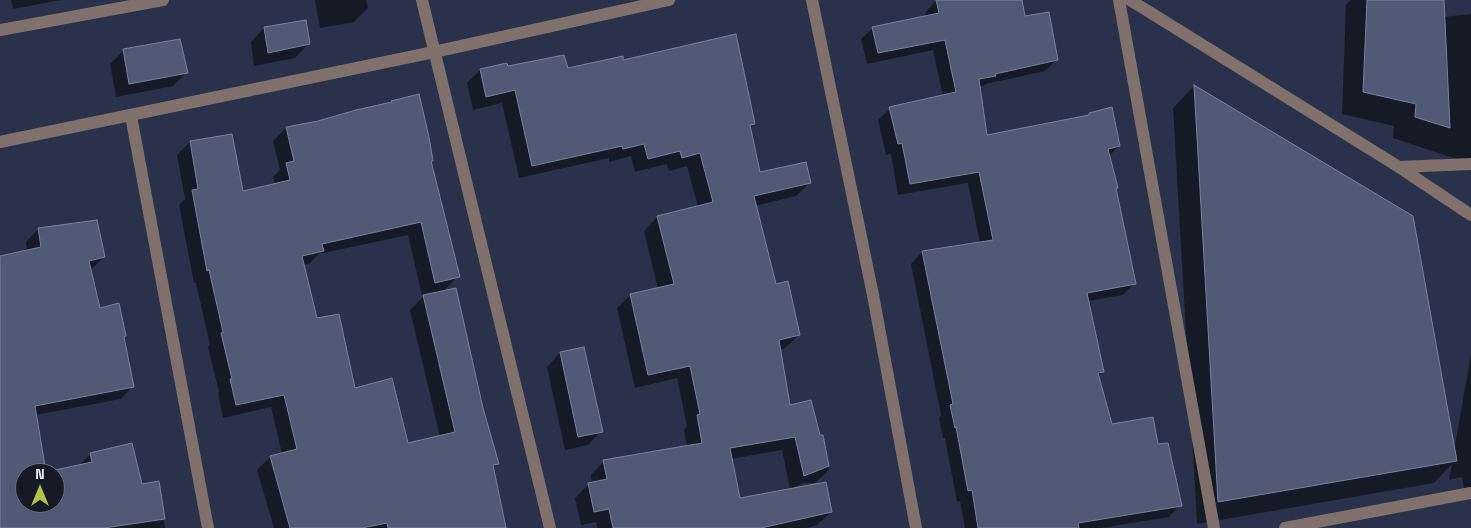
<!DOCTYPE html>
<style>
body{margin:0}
#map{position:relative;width:1471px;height:528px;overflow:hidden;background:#29324a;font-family:"Space Grotesk",sans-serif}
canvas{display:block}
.north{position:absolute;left:15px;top:463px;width:50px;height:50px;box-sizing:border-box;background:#161a25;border:1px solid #6b707b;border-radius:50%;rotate:0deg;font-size:14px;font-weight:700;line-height:20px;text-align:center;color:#ebf0fc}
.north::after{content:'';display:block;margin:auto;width:18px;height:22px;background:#b5c249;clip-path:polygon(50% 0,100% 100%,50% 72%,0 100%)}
</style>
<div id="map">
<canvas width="1471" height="528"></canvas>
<div class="north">N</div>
</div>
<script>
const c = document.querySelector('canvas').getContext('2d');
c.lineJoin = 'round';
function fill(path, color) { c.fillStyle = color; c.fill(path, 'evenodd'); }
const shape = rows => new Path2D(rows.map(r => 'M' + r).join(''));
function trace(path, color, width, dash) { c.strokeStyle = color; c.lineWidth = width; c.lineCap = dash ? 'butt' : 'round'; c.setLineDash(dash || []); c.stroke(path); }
const shadow = shape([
 [11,0,61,0,13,9],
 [315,0,366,0,368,8,354,22,320,28],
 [941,0,1021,0,1024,17,1056,60,1045,71,986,84,979,88,986,137,1085,117,1089,114,1119,146,1109,156,1117,187,1115,190,1135,283,1123,295,1088,301,1103,372,1097,377,1111,426,1157,445,1180,505,1169,517,1101,528,965,528,960,501,957,502,945,438,943,438,939,418,941,415,911,264,922,252,980,243,968,183,898,195,891,154,886,155,878,120,890,109,943,96,933,50,867,64,861,39,873,28,926,17,925,13,936,1],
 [1351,0,1442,0,1443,17,1471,14,1471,164,1393,138,1394,126,1342,114,1346,5],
 [264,28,308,44,295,58,254,66,251,42],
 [179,41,187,72,173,86,116,97,110,64,123,51],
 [622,61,754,123,749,128,759,173,810,182,796,196,755,206,775,285,799,335,785,348,779,350,789,406,819,437,822,436,829,470,815,483,804,483,790,489,782,450,731,459,739,499,831,512,817,525,806,528,597,528,596,522,581,525,575,498,589,484,592,484,591,475,604,461,687,446,684,430,687,426,677,378,635,388,617,308,631,295,658,289,644,231,657,217,698,207,687,166,669,171,667,164,635,172,631,156,609,162,609,158,519,178,502,103,473,110,467,83,480,70,507,68,567,70],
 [1194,86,1454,451,1471,354,1471,495,1465,496,1462,477,1449,480,1452,464,1434,483,1197,524,1173,108],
 [318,122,432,160,430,162,458,277,442,292,482,408,497,464,492,468,505,528,274,528,257,470,270,457,282,454,271,407,223,418,218,393,219,392,208,347,210,345,196,283,194,283,179,205,185,199,177,155,190,142,242,193,275,185,273,177,280,170,273,141,286,128],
 [408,235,422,295,426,294,410,310,440,437,407,445,354,389,316,320,303,265,309,264,319,254],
 [96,221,104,257,90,270,99,309,123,338,133,386,121,399,35,415,45,473,25,473,25,503,55,503,55,473,48,473,78,466,91,454,141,485,158,483,165,528,0,528,0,257,27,251,26,242,38,229],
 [560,353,601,431,588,445,565,450,547,367]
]);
const building = shape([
 [936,0,1022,0,1025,16,1049,12,1058,60,995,74,996,76,979,79,987,135,1089,115,1089,113,1112,107,1120,146,1108,149,1118,188,1116,188,1136,284,1087,293,1104,372,1098,373,1112,424,1153,417,1158,444,1168,443,1182,506,1078,523,1079,528,978,528,972,490,968,491,956,427,955,428,950,405,953,404,922,251,993,240,979,172,910,184,902,143,898,144,889,107,956,92,945,40,878,53,872,27,939,13,936,0],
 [1367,0,1444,0,1450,128,1415,117,1416,104,1363,92,1367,0],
 [306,20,310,44,268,53,264,27,306,20],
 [736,34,755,124,750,125,760,172,806,162,811,183,754,196,776,284,788,281,800,335,779,340,790,405,811,400,820,435,823,435,829,466,804,476,795,437,730,448,740,498,826,482,832,512,761,528,613,528,609,509,594,512,588,483,607,479,603,460,702,443,697,415,700,414,690,366,648,375,630,294,674,284,657,216,713,202,700,153,682,158,680,151,648,159,644,144,623,149,622,146,532,166,515,90,486,97,480,69,507,63,508,66,564,55,568,68,623,56,623,60,736,34],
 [180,39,188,73,129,84,123,49,180,39],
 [1194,85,1413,216,1457,461,1218,502,1194,85],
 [419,94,429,137,433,161,431,161,460,277,435,283,421,222,322,244,324,251,302,256,317,318,339,314,355,388,392,378,408,443,455,432,423,295,456,288,483,408,499,464,493,465,506,528,388,528,387,523,362,528,290,528,270,456,297,449,284,395,236,405,230,379,232,379,221,333,223,332,209,270,207,271,192,190,198,189,190,141,232,134,243,191,290,180,286,163,294,161,286,127,318,121,356,110,392,102,391,101,419,94],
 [97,220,105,257,89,261,100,308,119,303,126,336,124,337,134,387,35,406,46,472,92,462,90,453,132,443,142,484,159,481,165,519,104,528,0,528,0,256,41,247,38,228,97,220],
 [25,473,55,473,55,503,25,503,25,473],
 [584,347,603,432,578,437,560,352,584,347]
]);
const minor = shape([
 [422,0,550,528],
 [812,0,873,295,916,528],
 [1119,0,1214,528],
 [1130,0,1399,167,1471,215],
 [0,30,163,0],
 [131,116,208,528],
 [0,142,434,52,669,0],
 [1399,167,1471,164],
 [1285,528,1471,493]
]);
fill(shadow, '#0007');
fill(building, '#505a74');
trace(building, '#78839f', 1);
trace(minor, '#80716d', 12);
</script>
